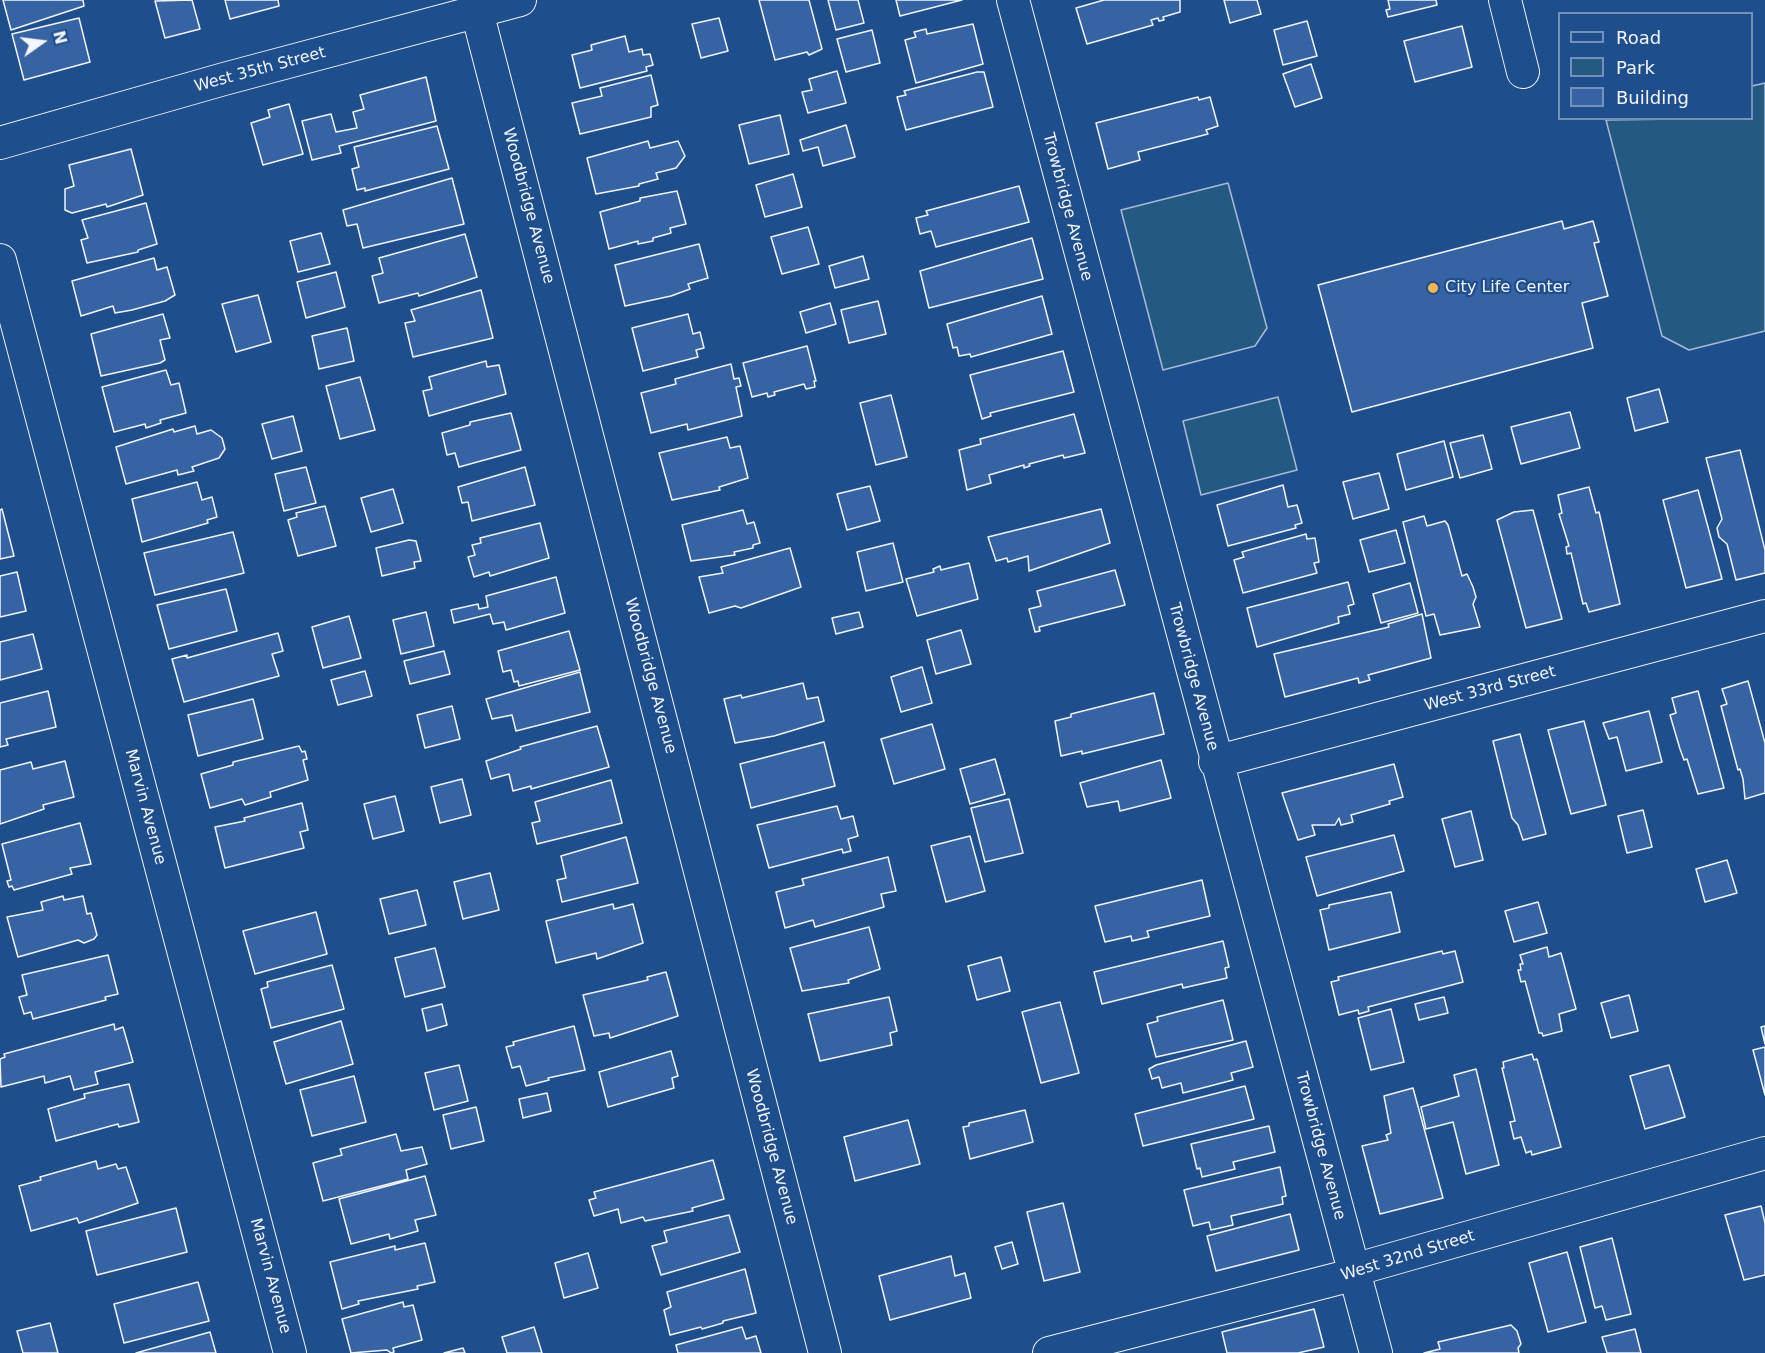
<!DOCTYPE html>
<style>
body{margin:0}
#map{position:relative;width:1765px;height:1353px;overflow:hidden;background:#1f4e8c;font-family:"DejaVu Sans",sans-serif}
canvas{display:block}
.legend{position:absolute;left:1558px;top:12px;width:195px;height:108px;box-sizing:border-box;background:#1f4e8c;border:2px solid #7391ba;margin:0;padding:8px 10px;list-style:none;font-size:18px;color:#f2f6ff}
.legend li{display:flex;align-items:center;gap:12px;height:30px}
.legend b{width:30px;border:2px solid #7391ba}
.north{position:absolute;left:12px;top:12px;width:60px;height:60px;-webkit-text-stroke:4px #1f4e8c;paint-order:stroke;rotate:76deg;font-size:16px;font-weight:700;line-height:24px;text-align:center;color:#f2f6ff}
.north::after{content:'';display:block;margin:auto;width:21px;height:27px;background:#f2f6ff;clip-path:polygon(50% 0,100% 100%,50% 72%,0 100%)}
</style>
<div id="map">
<canvas width="1765" height="1353"></canvas>
<ul class="legend">
<li><b style="height:8px;background:#1f4e8c"></b>Road</li>
<li><b style="height:16px;background:#245a82"></b>Park</li>
<li><b style="height:16px;background:#3563a3"></b>Building</li>
</ul>
<div class="north">N</div>
</div>
<script>
const c = document.querySelector('canvas').getContext('2d');
c.lineJoin = 'round';
function fill(path, color) { c.fillStyle = color; c.fill(path, 'evenodd'); }
const shape = rows => new Path2D(rows.map(r => 'M' + r).join(''));
function trace(path, color, width, dash) { c.strokeStyle = color; c.lineWidth = width; c.lineCap = dash ? 'butt' : 'round'; c.setLineDash(dash || []); c.stroke(path); }
function label(font, color, halo, rows, align = 'center') {
  c.font = font + ' "DejaVu Sans",sans-serif'; c.lineWidth = 4.5; c.setLineDash([]); c.textBaseline = 'middle'; c.strokeStyle = halo; c.fillStyle = color; for (const [text, x, y, turn = 0] of rows) {
    c.save(); c.translate(x, y); c.rotate((+turn || 0) * Math.PI / 180); c.textAlign = isNaN(turn) ? turn : align; if (halo) c.strokeText(text, 0, 0); c.fillText(text, 0, 0); c.restore();
  }
}
const green = shape([
 [1765,83,1765,331,1689,350,1662,336,1606,120,1752,118,1752,86,1765,83],
 [1228,183,1267,328,1255,346,1163,370,1121,210,1228,183],
 [1278,397,1297,470,1201,495,1183,421,1278,397]
]);
const building = shape([
 [3,0,83,0,84,6,11,30,3,0],
 [192,0,200,29,165,38,155,1,192,0],
 [225,0,278,0,279,6,230,19,225,0],
 [759,0,809,0,822,49,809,55,807,52,775,60,759,0],
 [828,0,858,0,864,23,836,30,828,0],
 [896,0,962,0,900,16,896,0],
 [1104,0,1180,0,1180,12,1163,17,1164,20,1159,21,1158,18,1151,20,1153,25,1087,44,1076,8,1104,0],
 [1224,0,1257,0,1261,14,1230,23,1224,0],
 [1388,0,1436,0,1437,5,1388,17,1386,10,1390,9,1388,0],
 [79,18,90,62,24,80,12,34,79,18],
 [719,18,728,51,701,58,692,24,719,18],
 [1307,21,1317,56,1283,65,1274,30,1307,21],
 [973,24,983,64,916,83,905,40,916,37,914,32,926,29,927,34,973,24],
 [1462,26,1472,67,1415,82,1404,41,1462,26],
 [872,30,880,63,846,72,837,39,872,30],
 [625,36,629,52,642,49,643,55,650,54,653,65,646,67,647,71,580,88,572,55,592,50,591,45,625,36],
 [1311,64,1322,98,1295,107,1283,74,1311,64],
 [837,71,846,103,808,113,802,92,812,90,809,79,837,71],
 [977,72,984,72,993,107,906,130,897,97,906,95,904,91,977,72],
 [651,75,658,105,651,107,651,117,580,134,572,103,602,96,600,88,651,75],
 [426,77,436,121,339,146,341,153,312,160,302,121,331,114,336,132,357,128,353,112,364,109,360,95,426,77],
 [1198,97,1199,100,1210,97,1218,126,1206,130,1208,134,1138,152,1140,160,1108,169,1096,123,1198,97],
 [289,104,303,154,263,165,251,123,270,117,268,110,289,104],
 [780,115,789,154,749,164,739,125,780,115],
 [846,125,855,157,823,166,818,147,803,151,800,140,846,125],
 [437,126,449,169,365,191,365,188,357,190,352,169,359,167,354,147,437,126],
 [648,141,650,148,678,141,685,156,676,168,656,173,658,179,639,184,639,186,596,194,587,158,648,141],
 [131,149,143,195,107,207,106,204,72,213,65,210,65,189,74,186,69,165,131,149],
 [793,174,802,207,765,217,756,185,793,174],
 [452,178,464,224,363,248,357,224,347,226,343,210,452,178],
 [1019,186,1029,222,936,247,931,231,920,234,916,218,928,215,926,211,1019,186],
 [677,191,686,224,670,228,671,233,653,238,653,241,638,244,638,241,609,249,600,212,640,201,640,198,677,191],
 [146,203,157,244,138,250,138,252,87,263,81,240,88,238,82,220,146,203],
 [1562,221,1564,229,1593,221,1599,242,1594,243,1608,296,1582,303,1593,348,1352,412,1318,285,1562,221],
 [808,227,819,264,782,274,771,237,808,227],
 [321,233,330,264,298,272,290,241,321,233],
 [465,234,477,277,419,296,418,293,379,303,372,276,383,273,379,258,465,234],
 [1032,238,1043,279,929,308,920,271,1032,238],
 [699,244,708,278,688,284,690,289,671,296,625,306,615,265,699,244],
 [863,256,869,279,835,288,829,266,863,256],
 [154,258,157,270,167,267,175,295,165,301,132,310,115,313,113,306,81,316,72,281,154,258],
 [336,272,345,307,306,318,297,282,336,272],
 [481,290,493,338,413,357,405,323,415,321,411,310,481,290],
 [258,295,271,342,236,352,222,304,258,295],
 [1042,296,1052,334,971,357,970,354,959,356,957,347,953,348,947,324,1042,296],
 [878,301,886,334,849,343,841,310,878,301],
 [830,303,836,324,806,333,800,312,830,303],
 [163,314,170,338,160,340,165,360,160,363,101,376,91,334,163,314],
 [688,314,693,334,700,332,704,348,696,350,698,357,643,371,632,328,688,314],
 [347,328,354,361,319,369,312,336,347,328],
 [807,346,816,381,814,381,815,387,806,389,804,384,774,392,775,395,768,397,767,393,752,397,743,363,807,346],
 [1063,351,1074,392,990,413,991,416,982,419,970,375,1063,351],
 [486,361,487,367,499,365,506,394,429,416,423,391,432,389,429,377,486,361],
 [731,364,734,379,739,378,741,386,736,387,742,416,688,430,687,424,651,433,641,393,676,384,675,379,731,364],
 [166,370,171,385,179,383,186,413,160,420,161,423,146,428,145,424,114,432,102,387,166,370],
 [360,377,375,430,340,439,326,386,360,377],
 [1659,389,1668,422,1635,431,1627,398,1659,389],
 [891,395,907,457,876,465,860,403,891,395],
 [1570,412,1580,448,1521,464,1511,427,1570,412],
 [511,413,521,450,459,467,455,453,447,455,442,433,470,425,470,422,511,413],
 [1074,414,1085,453,1064,458,1063,455,1029,464,1030,466,1024,468,1024,465,989,475,991,483,967,490,959,450,981,444,980,439,1074,414],
 [293,416,302,451,272,459,262,424,293,416],
 [195,426,197,434,211,430,222,438,225,449,219,458,192,467,194,471,178,475,177,470,126,484,116,447,173,429,174,432,195,426],
 [1483,435,1492,469,1460,478,1450,443,1483,435],
 [727,437,730,448,740,446,748,478,719,487,720,490,672,500,659,453,727,437],
 [1444,441,1453,477,1406,490,1397,454,1444,441],
 [1740,450,1765,550,1765,573,1736,580,1727,544,1719,537,1717,528,1722,519,1706,458,1740,450],
 [306,467,316,503,284,511,275,474,306,467],
 [525,467,535,505,472,521,468,502,462,503,458,487,525,467],
 [1379,473,1389,509,1353,519,1343,482,1379,473],
 [197,482,202,500,212,497,217,517,207,520,208,523,142,542,132,499,197,482],
 [1283,485,1288,507,1297,505,1302,523,1295,525,1296,528,1228,546,1217,505,1283,485],
 [870,486,880,521,847,530,837,494,870,486],
 [1589,487,1596,513,1599,512,1620,604,1589,612,1586,603,1583,604,1571,553,1567,554,1566,547,1569,546,1559,514,1562,513,1558,495,1589,487],
 [393,489,403,523,371,532,361,498,393,489],
 [1698,490,1722,579,1686,588,1663,500,1698,490],
 [325,506,336,546,298,556,288,520,297,517,296,513,325,506],
 [2,509,14,556,0,559,0,510,2,509],
 [1101,509,1110,543,1029,571,1028,556,1008,562,1007,558,996,561,988,537,1101,509],
 [743,510,747,524,754,522,760,543,753,545,753,548,734,552,735,555,691,561,682,525,743,510],
 [1533,510,1562,619,1526,628,1497,520,1514,512,1533,510],
 [1424,516,1427,526,1445,521,1448,525,1462,576,1467,574,1473,587,1476,597,1473,604,1480,627,1440,635,1434,614,1426,616,1403,522,1424,516],
 [540,523,549,558,490,576,489,572,474,577,468,557,475,555,472,545,481,543,480,538,540,523],
 [1396,530,1405,563,1369,572,1360,540,1396,530],
 [233,532,244,573,155,595,144,553,233,532],
 [1306,534,1307,539,1315,538,1319,562,1314,563,1317,573,1243,593,1234,560,1244,557,1242,552,1306,534],
 [409,540,416,541,421,561,414,562,415,568,382,576,376,548,409,540],
 [893,543,903,582,866,591,857,552,893,543],
 [790,548,801,587,741,608,735,606,709,613,699,577,723,573,721,567,790,548],
 [969,563,978,599,917,616,906,579,934,572,933,569,940,566,941,570,969,563],
 [1115,570,1125,605,1039,627,1040,631,1035,632,1029,609,1041,606,1037,591,1115,570],
 [17,572,26,611,0,617,0,576,17,572],
 [556,577,565,613,506,630,504,622,493,624,490,614,454,623,451,610,478,604,479,609,488,607,486,596,556,577],
 [1348,582,1354,604,1348,606,1350,614,1338,617,1339,623,1257,647,1247,608,1348,582],
 [1410,583,1418,613,1381,623,1373,594,1410,583],
 [226,589,237,631,169,649,157,605,226,589],
 [426,612,434,646,401,654,393,620,426,612],
 [859,612,863,627,836,634,832,618,859,612],
 [1422,614,1431,658,1368,675,1370,680,1359,683,1358,678,1285,697,1274,654,1389,627,1388,624,1422,614],
 [349,616,361,658,323,668,312,627,349,616],
 [961,630,971,664,936,674,927,640,961,630],
 [569,631,580,670,519,686,518,681,514,682,511,670,503,672,498,651,569,631],
 [278,633,283,651,272,654,279,676,184,702,172,659,187,655,187,658,278,633],
 [33,634,42,669,0,680,0,642,33,634],
 [444,651,450,674,410,684,404,661,444,651],
 [922,667,932,703,901,712,891,677,922,667],
 [365,671,372,696,338,705,331,680,365,671],
 [580,672,590,712,516,731,512,715,492,719,486,699,580,672],
 [1748,681,1765,743,1765,793,1745,799,1743,779,1740,769,1738,770,1721,706,1727,704,1722,689,1748,681],
 [803,683,807,699,818,697,824,721,774,736,735,743,724,699,741,695,742,698,803,683],
 [48,691,56,727,6,739,8,745,0,747,0,703,48,691],
 [1698,691,1724,788,1698,794,1687,759,1684,760,1680,749,1670,715,1676,713,1672,698,1698,691],
 [1154,693,1164,734,1082,754,1082,751,1061,756,1055,721,1071,717,1071,714,1154,693],
 [253,699,263,739,198,756,188,715,253,699],
 [452,706,460,739,425,748,417,715,452,706],
 [1649,711,1662,762,1626,771,1617,737,1609,739,1603,723,1649,711],
 [1584,721,1606,805,1571,814,1548,730,1584,721],
 [932,724,945,769,894,784,881,739,932,724],
 [597,726,609,767,531,789,531,786,513,791,509,774,491,779,486,761,521,749,520,747,597,726],
 [1520,734,1546,834,1523,840,1518,825,1512,818,1493,741,1520,734],
 [824,742,835,786,751,808,740,764,824,742],
 [299,746,302,752,305,751,307,759,303,760,308,780,270,792,271,797,245,805,242,799,210,808,201,774,233,765,233,762,299,746],
 [995,759,1005,794,970,804,960,769,995,759],
 [1161,760,1171,798,1120,811,1118,801,1087,807,1080,783,1161,760],
 [65,761,74,797,43,805,44,809,0,824,0,770,31,762,33,769,65,761],
 [1394,764,1403,797,1389,801,1390,804,1351,815,1353,822,1341,825,1339,818,1335,825,1312,825,1315,835,1298,840,1282,793,1394,764],
 [462,779,471,815,440,823,431,787,462,779],
 [611,780,622,823,537,844,532,823,540,821,535,802,611,780],
 [395,796,404,831,373,839,364,804,395,796],
 [1009,799,1023,853,985,862,971,808,1009,799],
 [302,803,308,830,300,832,304,848,225,868,215,827,245,821,244,818,302,803],
 [837,806,841,819,853,816,858,836,848,839,851,851,843,853,842,849,769,868,757,825,837,806],
 [1643,810,1652,847,1627,853,1618,816,1643,810],
 [1471,811,1483,860,1455,867,1442,819,1471,811],
 [80,823,91,864,70,868,72,874,14,890,12,886,9,887,7,881,11,880,2,844,80,823],
 [1394,835,1404,871,1317,896,1306,857,1394,835],
 [970,836,985,891,946,902,931,846,970,836],
 [626,837,638,883,562,902,557,880,566,878,561,856,626,837],
 [888,857,896,891,881,894,884,907,815,927,813,920,785,928,776,892,804,885,802,879,888,857],
 [1727,860,1737,893,1705,902,1696,869,1727,860],
 [490,873,499,910,463,919,454,882,490,873],
 [1202,880,1210,916,1147,931,1149,937,1132,941,1131,936,1105,942,1095,906,1202,880],
 [417,890,426,925,389,934,380,899,417,890],
 [1391,892,1400,932,1329,950,1320,910,1329,908,1329,905,1391,892],
 [63,896,64,900,83,896,87,914,91,913,97,935,94,939,84,943,78,940,18,957,7,917,43,910,41,902,63,896],
 [1538,902,1547,933,1514,942,1505,911,1538,902],
 [613,904,614,909,633,904,643,943,597,959,596,953,556,963,546,921,613,904],
 [316,912,327,954,255,974,243,931,316,912],
 [869,927,880,969,848,980,849,983,802,991,790,948,869,927],
 [1223,941,1229,967,1225,968,1227,978,1183,988,1182,984,1102,1004,1094,972,1223,941],
 [1547,947,1549,957,1561,953,1576,1009,1559,1014,1562,1031,1543,1036,1542,1033,1539,1033,1525,981,1521,982,1518,970,1521,970,1520,964,1523,964,1520,955,1547,947],
 [435,948,445,987,405,997,395,958,435,948],
 [1442,951,1443,954,1455,951,1463,982,1368,1007,1369,1011,1359,1014,1358,1010,1339,1015,1331,982,1339,980,1338,977,1442,951],
 [108,955,118,994,105,997,106,1000,33,1019,31,1012,24,1014,19,997,27,995,22,975,108,955],
 [1001,957,1010,991,977,1000,968,966,1001,957],
 [332,965,344,1009,271,1028,261,989,268,987,267,982,332,965],
 [666,972,678,1016,610,1038,609,1033,594,1036,583,995,648,980,647,977,666,972],
 [1629,995,1638,1031,1611,1038,1601,1003,1629,995],
 [889,997,897,1031,890,1033,892,1045,820,1061,808,1014,889,997],
 [1444,997,1448,1013,1419,1020,1415,1004,1444,997],
 [1223,1000,1233,1040,1156,1057,1147,1024,1158,1021,1157,1017,1223,1000],
 [1060,1002,1079,1073,1041,1083,1022,1012,1060,1002],
 [442,1004,447,1025,427,1031,422,1009,442,1004],
 [1391,1009,1404,1062,1371,1070,1358,1018,1391,1009],
 [341,1021,353,1064,286,1084,274,1042,341,1021],
 [114,1024,115,1030,123,1027,133,1062,95,1072,98,1084,74,1090,70,1076,45,1083,44,1076,1,1087,0,1059,5,1057,4,1054,114,1024],
 [574,1026,585,1070,548,1078,549,1080,526,1086,520,1066,512,1068,506,1047,514,1045,513,1042,574,1026],
 [1765,1026,1765,1044,1761,1027,1765,1026],
 [1246,1041,1253,1067,1231,1073,1233,1080,1183,1093,1181,1083,1162,1088,1159,1077,1152,1079,1149,1069,1156,1065,1246,1041],
 [1765,1047,1765,1095,1753,1050,1765,1047],
 [671,1051,678,1076,672,1078,674,1088,608,1107,599,1072,671,1051],
 [1532,1054,1534,1060,1537,1059,1561,1147,1532,1155,1531,1151,1526,1153,1521,1137,1514,1139,1510,1122,1515,1121,1502,1068,1504,1068,1503,1062,1532,1054],
 [459,1065,468,1101,434,1110,425,1073,459,1065],
 [1669,1065,1685,1117,1645,1129,1630,1076,1669,1065],
 [1476,1069,1499,1165,1466,1174,1453,1122,1426,1129,1421,1107,1459,1096,1454,1075,1476,1069],
 [354,1076,366,1122,312,1136,300,1090,354,1076],
 [129,1084,139,1122,119,1127,118,1124,56,1141,48,1109,85,1098,84,1094,129,1084],
 [1245,1086,1254,1119,1143,1146,1135,1114,1245,1086],
 [1413,1088,1443,1198,1380,1214,1362,1146,1388,1140,1386,1135,1391,1133,1384,1096,1413,1088],
 [547,1093,551,1111,523,1118,519,1099,547,1093],
 [476,1107,484,1141,451,1149,443,1115,476,1107],
 [1025,1110,1033,1142,970,1159,963,1127,969,1126,969,1123,1025,1110],
 [908,1120,920,1164,855,1181,844,1137,908,1120],
 [1269,1126,1275,1152,1233,1162,1235,1169,1202,1177,1200,1168,1197,1169,1191,1144,1269,1126],
 [396,1134,401,1151,422,1147,427,1164,406,1170,408,1179,323,1201,313,1163,342,1155,340,1149,396,1134],
 [713,1160,724,1199,692,1208,693,1211,645,1221,643,1217,621,1223,618,1209,594,1216,589,1200,596,1198,594,1192,713,1160],
 [96,1161,98,1169,116,1164,118,1169,126,1167,138,1203,79,1223,77,1218,31,1231,19,1186,41,1180,40,1177,96,1161],
 [1280,1167,1286,1196,1282,1197,1283,1204,1231,1216,1233,1225,1211,1230,1209,1222,1193,1226,1184,1190,1280,1167],
 [425,1176,436,1215,415,1220,418,1231,390,1239,389,1234,351,1244,339,1199,425,1176],
 [1063,1203,1080,1272,1044,1281,1027,1212,1063,1203],
 [1761,1206,1765,1223,1765,1275,1744,1280,1725,1215,1761,1206],
 [176,1208,187,1252,97,1275,86,1231,176,1208],
 [1290,1214,1299,1250,1216,1271,1207,1236,1290,1214],
 [729,1215,740,1252,661,1275,652,1246,667,1242,664,1231,729,1215],
 [1612,1238,1631,1314,1606,1320,1602,1306,1595,1308,1580,1247,1612,1238],
 [1012,1242,1018,1264,1002,1269,995,1247,1012,1242],
 [425,1243,435,1282,417,1286,418,1289,358,1301,359,1304,342,1309,330,1262,395,1246,395,1250,425,1243],
 [1567,1252,1586,1322,1548,1332,1529,1263,1567,1252],
 [588,1253,598,1288,564,1298,555,1263,588,1253],
 [951,1256,955,1276,965,1273,971,1298,890,1320,879,1276,951,1256],
 [745,1269,756,1313,723,1321,723,1323,702,1329,701,1327,670,1335,664,1310,671,1307,667,1292,745,1269],
 [198,1282,209,1321,124,1343,114,1304,198,1282],
 [403,1302,404,1307,413,1305,422,1340,393,1348,394,1352,391,1353,387,1350,351,1353,342,1319,403,1302],
 [1314,1309,1324,1347,1298,1353,1227,1353,1222,1332,1314,1309],
 [50,1323,58,1353,23,1353,17,1331,50,1323],
 [1511,1325,1517,1331,1521,1344,1518,1348,1519,1353,1424,1353,1440,1349,1438,1342,1511,1325],
 [534,1327,542,1353,507,1353,502,1337,534,1327],
 [742,1327,746,1339,756,1336,761,1353,678,1353,676,1345,742,1327],
 [1635,1329,1641,1353,1607,1353,1602,1337,1635,1329],
 [210,1332,216,1353,136,1353,210,1332],
 [463,1348,465,1353,444,1353,463,1348]
]);
const street = shape([
 [474,0,825,1353],
 [1013,0,1376,1353],
 [1505,0,1523,72],
 [0,143,224,79,520,0],
 [0,260,290,1353],
 [1215,762,1765,616],
 [1049,1353,1356,1274,1364,1267,1765,1153]
]);
const markers = [
 [1433,288,6,"#ffb74d"]
];
const streetNames = [
 ["West 35th Street",260,70,-15],
 ["Woodbridge Avenue",528,206,75],
 ["Trowbridge Avenue",1067,207,75],
 ["Woodbridge Avenue",650,676,75],
 ["Trowbridge Avenue",1193,677,75],
 ["West 33rd Street",1490,689,-15],
 ["Marvin Avenue",145,807,75],
 ["Trowbridge Avenue",1320,1146,75],
 ["Woodbridge Avenue",771,1147,75],
 ["West 32nd Street",1408,1256,-17],
 ["Marvin Avenue",270,1276,75]
];
const poiNames = [
 ["City Life Center",1445,288]
];
fill(green, '#245a82');
trace(green, '#a8bbd7', 1.5);
fill(building, '#3563a3');
trace(building, '#f2f6ff', 1.5);
trace(street, '#f2f6ff', 34);
trace(street, '#1f4e8c', 32);
for (const [x, y, r, color] of markers) { const dot = new Path2D(); dot.arc(x, y, r, 0, 2 * Math.PI); c.fillStyle = color; c.fill(dot); trace(dot, '#1f4e8c', 2); }
label('16px', '#f2f6ff', '#1f4e8c', streetNames);
label('16px', '#f2f6ff', '#1f4e8c', poiNames, 'left');
</script>
